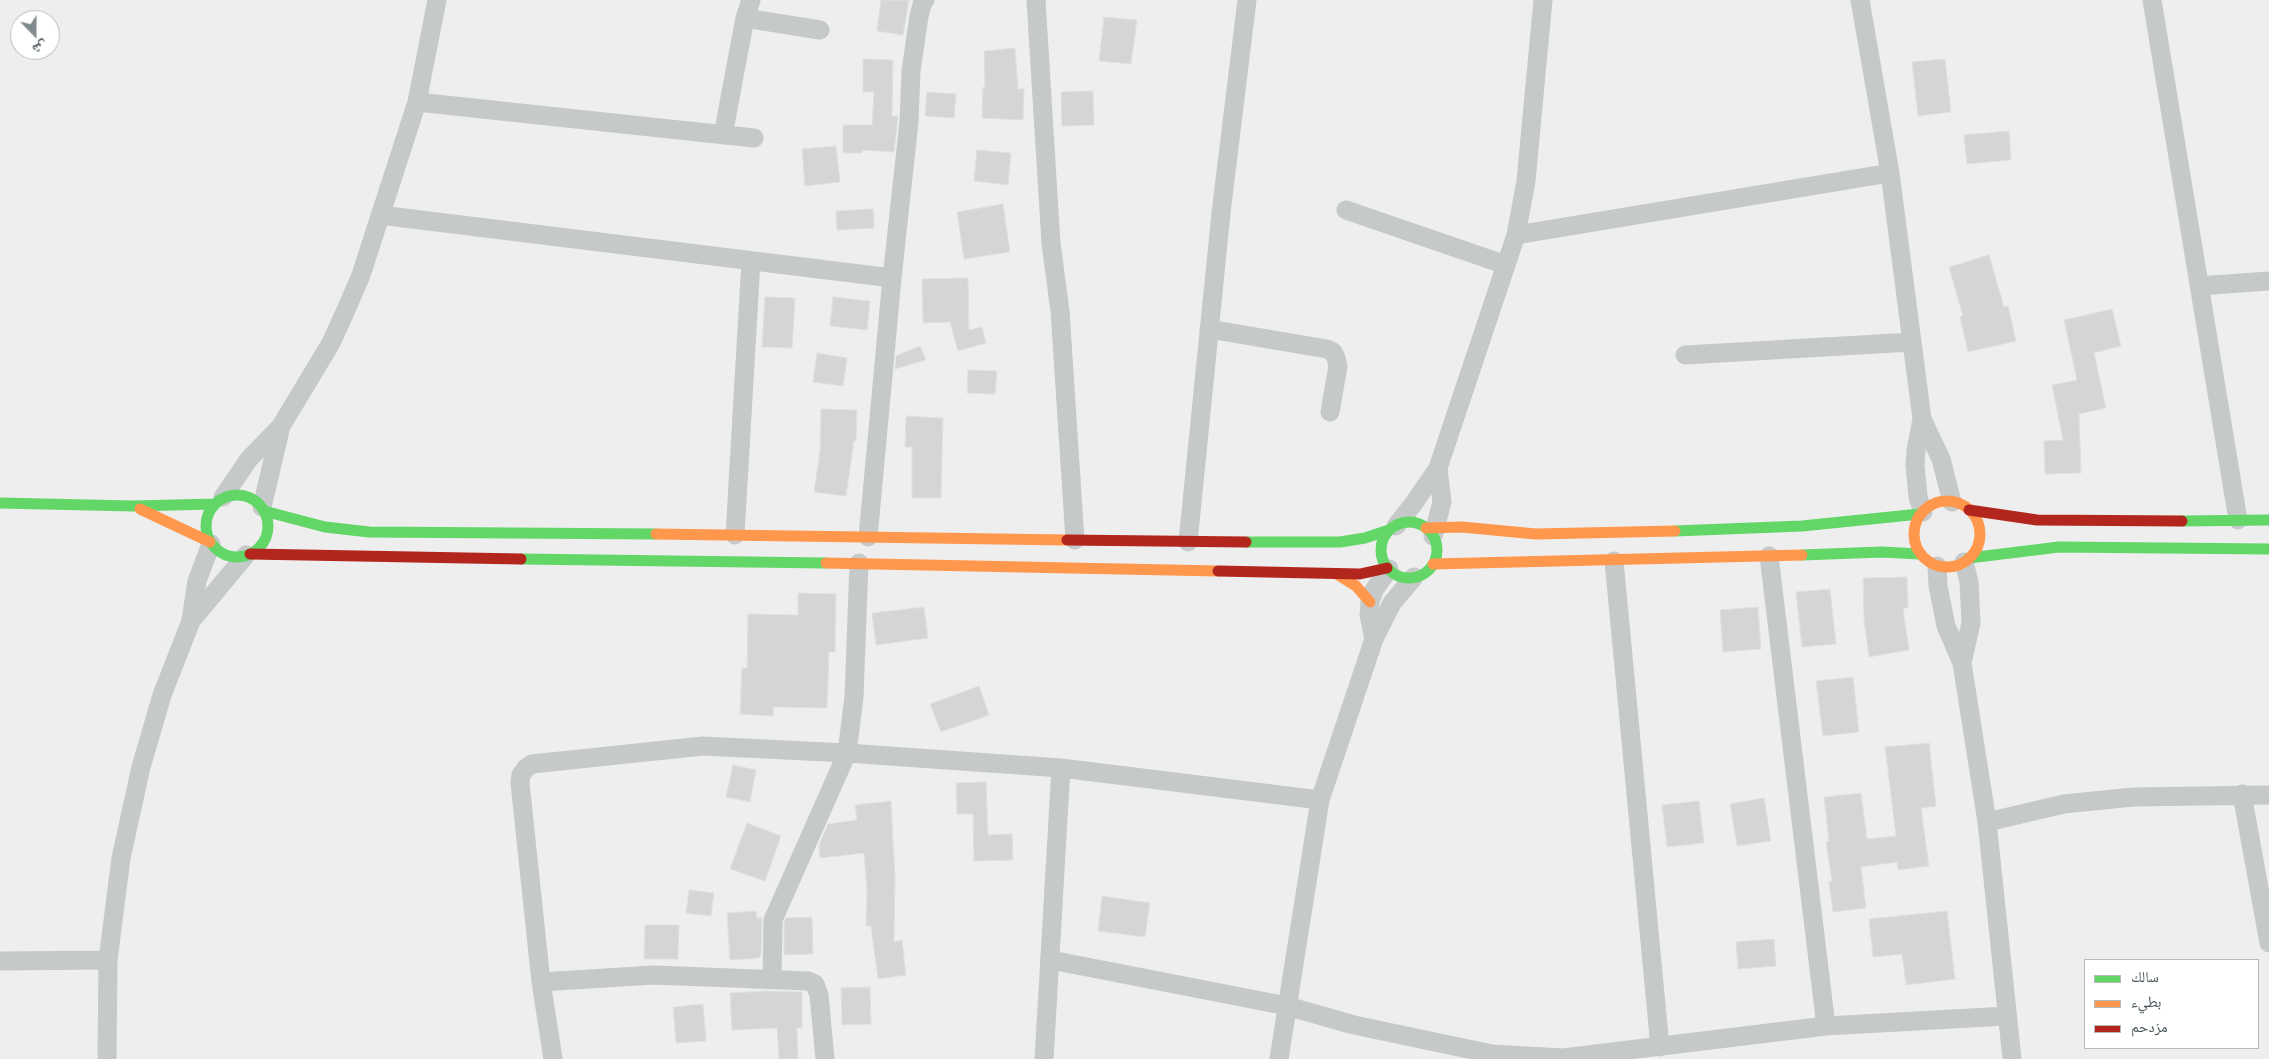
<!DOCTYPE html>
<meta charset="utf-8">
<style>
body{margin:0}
#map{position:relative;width:2269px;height:1059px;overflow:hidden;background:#eee;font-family:"Exo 2","Noto Naskh Arabic",sans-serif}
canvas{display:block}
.legend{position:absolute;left:2084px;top:959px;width:175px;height:90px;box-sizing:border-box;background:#fff;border:1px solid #b5bbbc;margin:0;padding:6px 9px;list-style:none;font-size:15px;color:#465458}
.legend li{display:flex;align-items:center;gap:10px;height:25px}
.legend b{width:25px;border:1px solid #b5bbbc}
.north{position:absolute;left:10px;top:10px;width:50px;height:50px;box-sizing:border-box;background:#fff;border:1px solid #b5bbbc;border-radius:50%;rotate:158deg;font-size:14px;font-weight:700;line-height:20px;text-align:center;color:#465458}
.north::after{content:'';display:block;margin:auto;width:18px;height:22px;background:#818a8c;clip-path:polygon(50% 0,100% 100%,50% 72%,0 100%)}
</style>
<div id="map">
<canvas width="2269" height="1059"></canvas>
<ul class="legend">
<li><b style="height:6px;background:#63d668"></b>سالك</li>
<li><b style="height:6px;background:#ff974d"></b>بطيء</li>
<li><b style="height:6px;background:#b3261e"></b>مزدحم</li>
</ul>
<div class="north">ش</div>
</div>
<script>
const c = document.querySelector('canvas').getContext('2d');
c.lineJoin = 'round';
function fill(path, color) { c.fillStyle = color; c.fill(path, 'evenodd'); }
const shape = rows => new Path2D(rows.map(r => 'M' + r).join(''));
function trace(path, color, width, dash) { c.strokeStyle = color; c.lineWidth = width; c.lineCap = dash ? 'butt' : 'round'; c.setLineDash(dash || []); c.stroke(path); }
const building = shape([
 [881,0,909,0,903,35,877,31,881,0],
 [1104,17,1137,20,1131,64,1099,61,1104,17],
 [1015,48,1018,89,1024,89,1023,120,982,118,983,87,985,87,984,51,1015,48],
 [863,59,893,60,892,116,898,116,894,152,862,150,862,153,843,153,843,125,872,125,874,92,863,92,863,59],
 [1945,59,1951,112,1918,116,1912,62,1945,59],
 [1093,91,1094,125,1062,126,1061,92,1093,91],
 [927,92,956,94,954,118,925,116,927,92],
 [2009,131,2011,160,1967,164,1964,135,2009,131],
 [836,146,840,182,805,186,802,149,836,146],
 [977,150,1011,153,1008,185,974,181,977,150],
 [1003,204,1010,252,964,259,957,212,1003,204],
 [873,209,874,228,837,230,836,211,873,209],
 [1989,255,2004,307,2008,306,2016,341,1968,352,1960,317,1963,316,1949,267,1989,255],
 [968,278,969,330,982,327,986,343,958,351,950,322,923,323,922,279,968,278],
 [765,297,795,298,792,348,762,347,765,297],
 [833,297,870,301,867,330,830,326,833,297],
 [2112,309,2121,346,2094,353,2106,408,2079,414,2081,473,2045,474,2044,441,2063,440,2052,385,2077,380,2064,320,2112,309],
 [920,346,926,360,895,369,896,356,920,346],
 [817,353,847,358,843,386,813,382,817,353],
 [968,370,997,371,995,394,967,393,968,370],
 [821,409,857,410,856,441,854,441,846,496,814,492,820,451,821,409],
 [906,416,943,418,941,498,912,498,912,447,905,447,906,416],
 [1907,577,1908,608,1903,608,1909,650,1869,657,1864,620,1863,578,1907,577],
 [1830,589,1836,644,1802,647,1796,592,1830,589],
 [798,593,836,594,835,652,829,652,827,708,773,707,773,716,740,714,742,668,747,668,748,614,798,615,798,593],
 [924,607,928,638,876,645,872,613,924,607],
 [1758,607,1761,649,1723,652,1720,610,1758,607],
 [1853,677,1859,732,1823,736,1816,681,1853,677],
 [979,686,989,715,941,732,930,704,979,686],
 [1929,743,1936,806,1921,808,1929,866,1898,870,1897,862,1861,867,1866,908,1833,912,1829,882,1832,881,1826,842,1829,841,1824,797,1861,793,1867,839,1896,836,1885,747,1929,743],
 [733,765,756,770,750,802,726,797,733,765],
 [986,782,988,835,1012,834,1013,860,974,861,973,814,957,814,956,783,986,782],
 [1764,798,1771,841,1737,846,1730,804,1764,798],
 [891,801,895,879,894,942,902,940,906,975,878,979,871,926,866,926,867,890,864,853,820,858,819,845,828,824,857,820,855,805,891,801],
 [1699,801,1704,843,1667,847,1662,805,1699,801],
 [747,823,781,836,765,881,730,869,747,823],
 [689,890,714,893,711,916,686,913,689,890],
 [1102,896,1150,903,1145,937,1098,931,1102,896],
 [756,911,757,918,762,918,761,955,759,958,730,960,727,913,756,911],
 [1947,911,1955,979,1906,985,1902,954,1873,957,1869,919,1947,911],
 [812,917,813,954,784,955,784,922,786,918,812,917],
 [645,925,679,925,678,959,644,959,645,925],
 [1774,939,1776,966,1738,969,1736,942,1774,939],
 [870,987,871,1024,842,1025,841,988,870,987],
 [766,991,802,992,802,1028,797,1028,798,1059,779,1059,777,1028,732,1030,730,993,766,991],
 [703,1004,706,1041,676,1043,673,1007,703,1004]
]);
const street = shape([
 [751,0,745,18,820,30],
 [1036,0,1051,243,1060,311,1075,540],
 [1860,0,1890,173,1922,419,1916,450,1915,465,1918,497,1923,512],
 [2152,0,2238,520],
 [417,102,754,138],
 [723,135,745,18],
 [1346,210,1506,265],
 [380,215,892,278],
 [1516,235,1890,173],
 [2199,286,2269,281],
 [1209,329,1327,349,1333,352,1336,358,1338,366,1330,412],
 [1685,355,1912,342],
 [1922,419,1941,459,1952,502],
 [223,497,249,459,281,426,331,343,346,310,361,275,417,102,437,0],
 [262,507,281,426],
 [1396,526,1414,503,1438,468,1516,235,1526,181,1543,0],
 [735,535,751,261],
 [1433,536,1442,502,1438,468],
 [868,537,892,278,909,122,911,71,919,16,923,1,925,0],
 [1188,542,1221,213,1247,0],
 [1769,556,1826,1026],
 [1614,561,1660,1047],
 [1937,566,1938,586,1946,626,1962,663,1987,822,2012,1059],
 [191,620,197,581,211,544],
 [1374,639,1369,615,1370,602,1374,590,1389,569],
 [1962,663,1971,623,1969,582,1964,562],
 [2242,794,2269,943],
 [1987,822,2064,804,2133,797,2269,795],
 [1051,960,1287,1006,1354,1025,1492,1054,1563,1058,1826,1026,2007,1016],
 [0,961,108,960],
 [772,979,773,920,847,753,854,697,859,563],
 [541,982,654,975,808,981,815,984,819,995,825,1059],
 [107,1059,108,960,121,858,141,767,162,695,191,621,246,555],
 [553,1059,541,982,520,783,521,775,526,768,532,764,703,746,847,753,1061,768,1320,800],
 [1044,1059,1061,768],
 [1279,1059,1320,800,1374,639,1392,603,1414,577]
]);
const fast = shape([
 '206 526a31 31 0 1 1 62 0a31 31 0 1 1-62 0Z',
 [0,503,133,506,214,504],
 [264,511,325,527,369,532,656,534],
 [2182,521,2269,520],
 '1381 550a28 28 0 1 1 56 0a28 28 0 1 1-56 0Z',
 [1675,531,1802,526,1920,514],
 [1246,542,1340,542,1365,538,1389,530],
 [1802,555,1882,552,1920,554],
 [1969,558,2059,547,2269,549],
 [521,559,826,563]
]);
const slow = shape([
 '1914 534a33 33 0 1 1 66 0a33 33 0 1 1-66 0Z',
 [140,509,210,542],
 [1426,528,1462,527,1536,534,1675,531],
 [656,534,1067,540],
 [826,563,1218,571],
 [1433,564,1802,555],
 [1337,574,1356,586,1370,602]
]);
const jam = shape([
 [1969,510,2037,520,2182,521],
 [1067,540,1246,542],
 [250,554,521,559],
 [1218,571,1360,574,1387,568]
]);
fill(building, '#d4d6d6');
trace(building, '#dfe0e1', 1);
trace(street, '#c5c9c9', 19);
trace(fast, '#63d668', 11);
trace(slow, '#ff974d', 11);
trace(jam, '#b3261e', 11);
</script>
